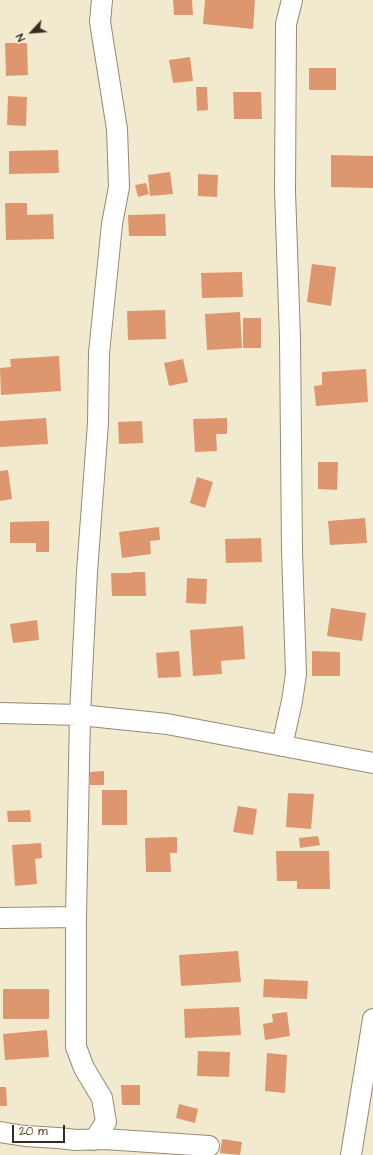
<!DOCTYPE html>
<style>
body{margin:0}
#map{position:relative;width:373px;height:1155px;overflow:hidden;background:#f1eace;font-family:"Architects Daughter",sans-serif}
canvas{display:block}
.north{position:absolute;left:12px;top:12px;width:40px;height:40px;-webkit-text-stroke:3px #fcf5e5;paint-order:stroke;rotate:244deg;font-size:11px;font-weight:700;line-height:16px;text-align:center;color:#3b2a1e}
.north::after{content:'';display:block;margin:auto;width:14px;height:18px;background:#3b2a1e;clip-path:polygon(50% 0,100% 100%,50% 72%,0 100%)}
.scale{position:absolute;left:12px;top:1125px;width:53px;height:18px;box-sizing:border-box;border:2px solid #3b2a1e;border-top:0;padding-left:5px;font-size:12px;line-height:14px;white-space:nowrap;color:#3b2a1e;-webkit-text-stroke:3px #fcf5e5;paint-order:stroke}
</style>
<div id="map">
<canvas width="373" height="1155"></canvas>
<div class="north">N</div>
<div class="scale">20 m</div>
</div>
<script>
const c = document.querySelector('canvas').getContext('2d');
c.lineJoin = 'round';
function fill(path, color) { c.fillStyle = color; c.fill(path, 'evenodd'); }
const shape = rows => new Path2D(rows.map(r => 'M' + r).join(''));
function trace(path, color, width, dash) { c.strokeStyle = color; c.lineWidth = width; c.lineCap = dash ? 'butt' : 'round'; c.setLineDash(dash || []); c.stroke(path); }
const building = shape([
 [173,0,192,0,193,15,174,15],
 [205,0,255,0,253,29,203,24],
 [5,43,27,43,28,75,6,76],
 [190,57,193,81,173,83,169,60],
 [309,68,336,68,336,90,309,90],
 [196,87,207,87,208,110,197,111],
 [233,92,261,92,262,119,234,119],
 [8,96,27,97,26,126,7,125],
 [58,150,59,173,9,174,9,151],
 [331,155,373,156,373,188,331,187],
 [170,172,173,194,150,196,148,175],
 [198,174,218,175,217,197,198,196],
 [146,183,149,194,138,197,135,185],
 [5,203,27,203,27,215,53,214,54,239,6,240],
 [165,214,166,236,129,236,128,215],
 [312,264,336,267,331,306,307,302],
 [242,272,243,297,202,298,201,273],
 [165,310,166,339,128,340,127,311],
 [240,312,242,348,207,350,205,314],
 [243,318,261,318,261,348,243,348],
 [59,356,61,391,1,395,0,368,11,367,10,359],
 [183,359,188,382,169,386,164,363],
 [366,369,368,402,316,406,314,386,322,385,322,372],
 [46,418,48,444,0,447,0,421],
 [227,418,227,434,216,434,217,451,195,452,193,419],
 [142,421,143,443,119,444,118,422],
 [318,462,338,462,337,490,318,489],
 [8,470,12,499,0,501,0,471],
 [197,477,213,482,205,508,190,503],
 [365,518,367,543,330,545,328,521],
 [49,521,49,552,36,552,36,543,10,543,10,522],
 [159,527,160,540,150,541,151,554,122,558,119,532],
 [261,538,262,562,226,563,225,539],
 [132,572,145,572,146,596,112,596,111,573,132,573],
 [187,578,207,579,206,604,186,603],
 [331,608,366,613,362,641,327,636],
 [37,620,39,640,13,643,10,624],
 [243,626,245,659,221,661,222,674,193,676,190,630],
 [179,651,181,677,158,678,156,653],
 [312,651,340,652,340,676,312,676],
 [104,771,104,785,90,785,90,772],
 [102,790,127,790,127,825,102,825],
 [288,793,314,794,311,829,286,827],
 [238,806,257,809,253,835,233,832],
 [30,810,31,822,8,822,7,811],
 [318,836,320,845,300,848,299,838],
 [177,837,177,853,170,853,171,872,146,872,145,838],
 [41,843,42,858,35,859,37,884,15,886,12,845],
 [276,851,329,851,330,889,297,889,297,881,277,881],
 [238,951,241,982,181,986,179,955],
 [264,979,308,981,307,999,263,997],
 [3,989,49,989,49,1019,3,1019],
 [239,1007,241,1035,185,1038,184,1009],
 [287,1012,290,1036,265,1040,263,1024,273,1022,272,1014],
 [47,1030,49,1057,5,1060,3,1034],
 [198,1051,230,1052,229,1077,197,1076],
 [267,1053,287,1055,285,1093,265,1091],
 [121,1085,140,1085,140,1105,122,1105],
 [0,1087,6,1087,7,1106,0,1106],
 [179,1104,198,1109,195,1123,176,1118],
 [222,1139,242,1142,240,1155,220,1153]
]);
const street = shape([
 [0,713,80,715,167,724,373,763],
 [282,746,292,701,296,674,292,551,290,338,285,191,286,24,292,0],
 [0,918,76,917],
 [0,1132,25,1136,58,1138,76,1140,104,1139,209,1146],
 [94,1140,106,1122,102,1098,84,1068,76,1047,76,917,80,715,87,572,98,423,99,353,112,224,119,187,117,129,100,22,102,0],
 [351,1155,373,1019]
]);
fill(building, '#de966e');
trace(street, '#968a76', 22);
trace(street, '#fff', 20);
</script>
